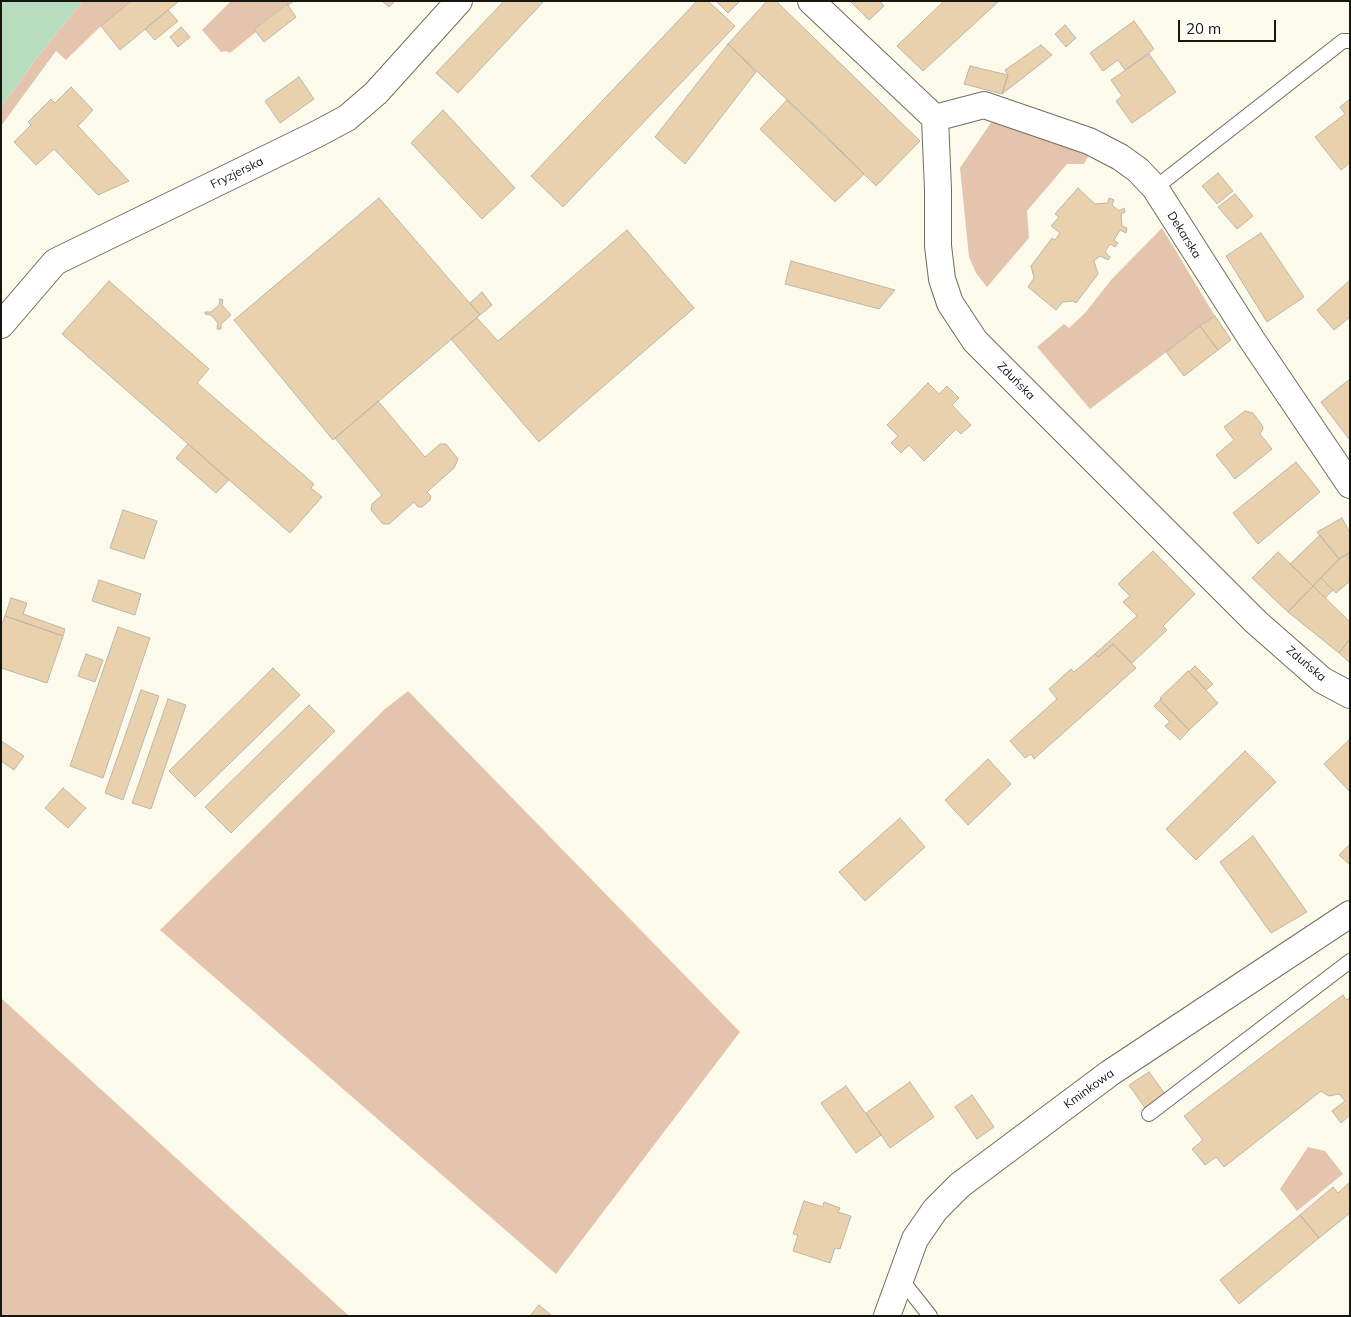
<!DOCTYPE html>
<meta charset="utf-8">
<style>
body{margin:0}
#map{position:relative;width:1351px;height:1317px;overflow:hidden;background:#fbfaeb;font-family:Mulish,sans-serif}
canvas{display:block}
.frame{position:absolute;inset:0;border:2px solid #161611;pointer-events:none}
.scale{position:absolute;left:1178px;top:20px;width:98px;height:22px;box-sizing:border-box;border:2px solid #161611;border-top:0;padding-left:6px;font-size:15px;line-height:18px;white-space:nowrap;color:#161611;-webkit-text-stroke:4px #fff;paint-order:stroke}
</style>
<div id="map">
<canvas width="1351" height="1317"></canvas>
<div class="frame"></div>
<div class="scale">20 m</div>
</div>
<script>
const c = document.querySelector('canvas').getContext('2d');
c.lineJoin = 'round';
function fill(path, color) { c.fillStyle = color; c.fill(path, 'evenodd'); }
const shape = rows => new Path2D(rows.map(r => 'M' + r).join(''));
function trace(path, color, width, dash) { c.strokeStyle = color; c.lineWidth = width; c.lineCap = dash ? 'butt' : 'round'; c.setLineDash(dash || []); c.stroke(path); }
function label(font, color, halo, rows, align = 'center') {
  c.font = font + ' Mulish,sans-serif'; c.lineWidth = 5; c.setLineDash([]); c.textBaseline = 'middle'; c.strokeStyle = halo; c.fillStyle = color; for (const [text, x, y, turn = 0] of rows) {
    c.save(); c.translate(x, y); c.rotate((+turn || 0) * Math.PI / 180); c.textAlign = isNaN(turn) ? turn : align; if (halo) c.strokeText(text, 0, 0); c.fillText(text, 0, 0); c.restore();
  }
}
const green = shape([
 [83,1,131,1,101,26,66,60,56,51,1,126,1,107,35,60],
 [231,1,295,1,288,6,286,4,254,29,256,32,230,53,226,51,221,52,202,30],
 [994,118,1090,153,1084,164,1067,164,1027,211,1029,238,987,287,976,273,969,257,960,168],
 [1162,228,1215,316,1090,409,1037,347,1064,324,1069,328,1085,313,1111,280],
 [408,691,740,1032,556,1274,160,930,385,709],
 [1,998,349,1316,1,1316],
 [1308,1147,1325,1151,1343,1174,1297,1211,1280,1189]
]);
const water = shape([
 [1,1,83,1,35,60,1,107]
]);
const building = shape([
 [131,1,179,1,120,50,101,26,131,1],
 [382,1,395,1,389,7,382,1],
 [504,1,544,1,458,93,436,73,504,1],
 [697,1,708,1,735,26,563,207,531,176,697,1],
 [716,1,740,1,728,13,716,1],
 [767,1,776,1,920,141,876,186,829,139,728,44,767,1],
 [850,1,880,1,884,6,869,20,850,1],
 [944,1,999,1,923,71,897,46,944,1],
 [287,4,296,17,264,42,254,29,287,4],
 [168,10,178,21,155,40,145,29,168,10],
 [1134,21,1154,49,1125,70,1118,60,1103,71,1090,53,1134,21],
 [1065,25,1076,38,1066,47,1055,34,1065,25],
 [181,27,190,37,178,47,170,37,181,27],
 [728,44,756,72,685,164,655,137,728,44],
 [1041,45,1052,55,1002,94,1008,75,1005,70,1041,45],
 [1149,54,1176,92,1132,123,1116,101,1122,96,1111,80,1149,54],
 [970,66,1008,75,1002,94,964,84,970,66],
 [299,77,314,99,280,123,265,101,299,77],
 [71,87,93,110,78,126,129,181,98,195,54,149,36,165,14,142,31,125,28,122,51,99,55,103,71,87],
 [1350,99,1350,163,1341,170,1315,137,1345,114,1340,107,1350,99],
 [787,100,864,174,835,202,760,129,787,100],
 [443,110,515,188,482,219,411,143,443,110],
 [1218,173,1233,191,1217,204,1202,186,1218,173],
 [1078,188,1095,204,1108,203,1109,198,1114,200,1112,205,1119,211,1124,208,1125,212,1121,214,1122,226,1127,228,1126,233,1120,230,1114,240,1118,243,1115,247,1110,244,1105,252,1110,257,1108,260,1100,256,1094,261,1098,274,1076,303,1073,301,1063,302,1056,310,1028,287,1034,278,1031,266,1052,238,1055,240,1060,233,1051,226,1059,217,1055,214,1078,188],
 [1235,194,1253,216,1237,229,1218,207,1235,194],
 [379,198,480,315,333,440,234,320,379,198],
 [627,230,694,308,539,442,451,339,477,318,498,341,627,230],
 [1261,233,1304,297,1267,322,1226,256,1261,233],
 [791,261,895,290,879,309,785,284,791,261],
 [1350,280,1350,317,1334,330,1317,310,1350,280],
 [109,281,209,369,197,383,314,484,311,488,322,497,290,533,62,334,109,281],
 [482,292,492,305,480,315,470,303,482,292],
 [220,299,223,300,222,305,231,315,221,324,221,329,217,329,218,323,211,315,205,314,205,312,211,312,219,305,220,299],
 [1215,316,1231,340,1218,350,1200,326,1215,316],
 [1200,326,1218,350,1184,376,1166,352,1200,326],
 [1350,379,1350,438,1349,439,1321,402,1350,379],
 [928,383,939,394,947,386,959,398,952,405,971,425,961,434,956,429,924,461,909,445,901,453,891,443,898,436,887,425,928,383],
 [378,401,425,457,440,444,446,444,458,459,454,468,427,492,431,496,430,500,422,507,418,507,414,502,389,524,383,524,371,510,372,504,382,495,335,438,378,401],
 [1245,411,1253,413,1262,425,1263,429,1260,434,1272,449,1235,479,1216,455,1234,440,1224,427,1245,411],
 [188,444,229,480,216,493,176,458,188,444],
 [1296,462,1320,492,1258,544,1233,513,1296,462],
 [123,510,157,521,144,559,110,548,123,510],
 [1342,518,1350,533,1350,552,1339,559,1317,532,1342,518],
 [1320,535,1339,559,1313,586,1290,564,1320,535],
 [1153,551,1195,594,1163,626,1167,630,1132,663,1113,644,1098,657,1095,654,1137,616,1123,602,1130,596,1118,584,1153,551],
 [1278,552,1313,586,1288,612,1252,578,1278,552],
 [1350,553,1350,581,1336,593,1321,578,1339,559,1350,553],
 [1321,578,1333,590,1325,598,1313,586,1321,578],
 [99,580,141,594,135,615,92,601,99,580],
 [1313,586,1350,622,1350,639,1339,653,1288,612,1313,586],
 [11,598,27,603,23,614,65,629,63,636,5,616,11,598],
 [5,616,63,636,47,683,1,668,1,627,5,616],
 [118,627,150,638,103,778,70,766,118,627],
 [1350,639,1350,663,1339,653,1350,639],
 [1113,644,1136,668,1034,759,1031,754,1025,758,1010,741,1057,699,1049,689,1071,669,1074,672,1095,654,1098,657,1113,644],
 [86,654,103,660,95,682,78,676,86,654],
 [1195,666,1213,684,1206,690,1189,672,1195,666],
 [273,668,300,695,195,797,169,771,273,668],
 [1188,671,1218,703,1189,730,1160,700,1162,699,1160,698,1188,671],
 [141,690,159,696,123,800,105,793,141,690],
 [168,699,186,705,151,809,132,803,168,699],
 [1160,700,1189,730,1180,740,1165,726,1170,722,1154,706,1160,700],
 [309,705,335,731,231,833,205,807,309,705],
 [1350,739,1350,792,1324,764,1350,739],
 [1,741,24,756,14,770,1,761,1,741],
 [1245,751,1276,782,1196,860,1166,829,1245,751],
 [988,759,1011,784,968,825,945,800,988,759],
 [63,788,86,808,68,828,45,808,63,788],
 [900,818,925,847,865,901,839,872,900,818],
 [1253,836,1307,912,1271,933,1220,862,1253,836],
 [1350,844,1350,865,1339,855,1350,844],
 [1343,995,1346,1000,1350,998,1350,1115,1341,1123,1332,1111,1345,1101,1339,1094,1329,1096,1321,1091,1224,1167,1216,1157,1205,1165,1192,1149,1203,1140,1184,1116,1343,995],
 [1149,1072,1165,1094,1145,1108,1129,1085,1149,1072],
 [910,1082,934,1117,890,1148,866,1113,910,1082],
 [846,1086,881,1135,856,1153,821,1103,846,1086],
 [972,1095,994,1127,977,1139,955,1107,972,1095],
 [1349,1183,1350,1213,1319,1238,1300,1215,1333,1187,1338,1193,1349,1183],
 [804,1201,823,1207,824,1202,840,1208,838,1212,851,1216,840,1249,835,1248,830,1263,793,1251,798,1235,793,1234,804,1201],
 [1300,1215,1319,1238,1239,1304,1220,1280,1300,1215],
 [539,1305,552,1316,530,1316,539,1305]
]);
const service = shape([
 [1155,188,1343,41,1350,41],
 [1149,1114,1350,961],
 [900,1278,930,1316]
]);
const minor = shape([
 [811,1,935,118,938,190,938,246,942,279,950,303,975,341,1256,622,1322,680,1350,695],
 [935,118,984,105,1089,141,1120,157,1138,170,1155,188,1252,340,1350,485],
 [1,325,55,262,317,134,347,118,376,93,459,1],
 [887,1316,915,1239,935,1210,960,1185,1110,1073,1350,914]
]);
const streetNames = [
 ["Fryzjerska",237,173,-26],
 ["Dekarska",1184,235,58],
 ["Zduńska",1016,381,45],
 ["Zduńska",1306,664,40],
 ["Kminkowa",1089,1089,-36]
];
fill(green, '#e5c4ae');
fill(water, '#b8dcbe');
fill(building, '#e8d1ac');
trace(building, '#beb6aa', 1);
trace(service, '#6f6e61', 16);
trace(minor, '#6f6e61', 28);
trace(service, '#fff', 14);
trace(minor, '#fff', 26);
label('12px', '#161611', '#fff', streetNames);
</script>
